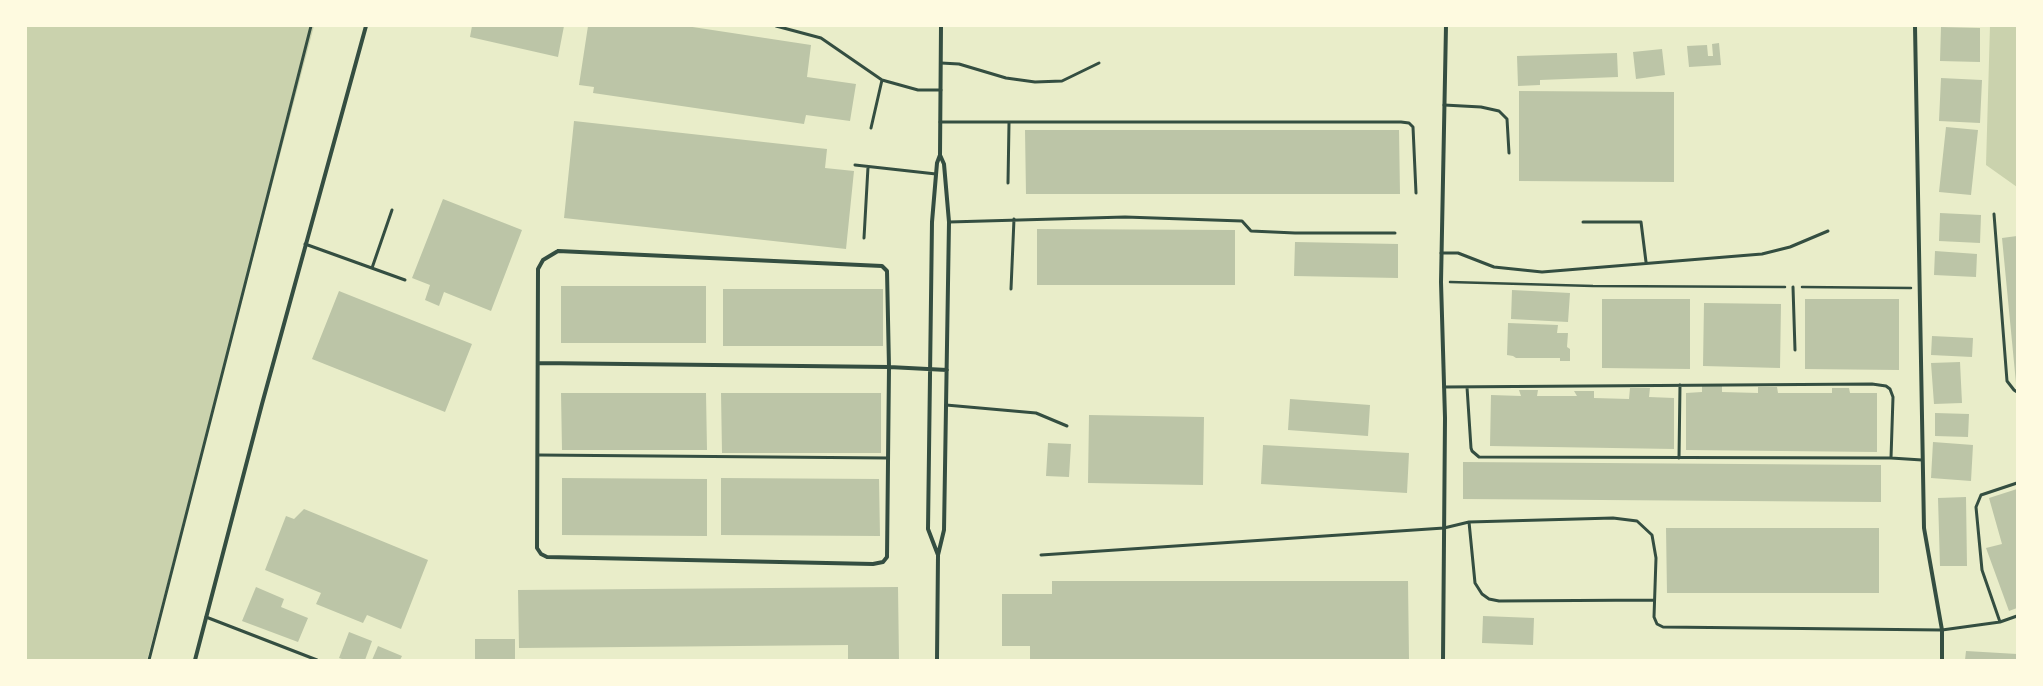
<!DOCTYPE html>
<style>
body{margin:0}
#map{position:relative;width:2043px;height:686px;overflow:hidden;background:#e9edc9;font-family:"Public Sans",sans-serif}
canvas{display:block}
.frame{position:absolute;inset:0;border:27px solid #fefae0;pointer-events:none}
</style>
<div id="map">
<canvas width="2043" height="686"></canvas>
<div class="frame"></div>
</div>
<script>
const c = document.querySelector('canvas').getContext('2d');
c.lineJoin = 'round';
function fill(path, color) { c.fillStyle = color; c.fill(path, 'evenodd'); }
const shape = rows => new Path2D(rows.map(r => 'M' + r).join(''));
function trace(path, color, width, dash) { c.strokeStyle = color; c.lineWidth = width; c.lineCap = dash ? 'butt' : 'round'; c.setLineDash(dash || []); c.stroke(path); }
const green = shape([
 [26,26,314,26,147,660,26,660],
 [1990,26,2017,26,2017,187,1986,165]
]);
const building = shape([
 [472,26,564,26,558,57,470,37],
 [588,26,686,26,811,45,807,77,856,84,850,121,806,115,804,124,593,93,594,87,579,85],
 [1941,27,1980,28,1980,62,1940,61],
 [1719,43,1721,65,1689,67,1687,46,1707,45,1708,56,1713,56,1712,44],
 [1662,49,1665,75,1636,79,1633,52],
 [1617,53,1618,77,1540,80,1540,85,1518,86,1517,56],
 [1941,78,1982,80,1980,123,1939,121],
 [1519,91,1674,92,1674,182,1519,181],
 [574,121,827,149,825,168,854,171,846,249,564,218],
 [1946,127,1978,130,1971,195,1939,192],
 [1025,130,1399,130,1400,194,1026,194],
 [443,199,522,230,491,311,444,292,439,306,425,300,430,285,412,278],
 [1940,213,1981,215,1980,243,1939,241],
 [1037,229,1235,230,1235,285,1037,285],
 [2017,236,2017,383,2016,383,2002,238],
 [1295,242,1398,244,1398,278,1294,276],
 [1935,251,1977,254,1976,277,1934,275],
 [561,286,706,286,706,343,561,343],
 [723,289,883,289,883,346,723,346],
 [1512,290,1570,293,1568,322,1511,319],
 [339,291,472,344,445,412,312,359],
 [1602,299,1690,299,1690,369,1602,368],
 [1805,299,1899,299,1899,370,1805,369],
 [1704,303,1781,304,1780,368,1703,366],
 [1508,323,1558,325,1557,333,1568,333,1567,347,1570,349,1570,361,1560,361,1560,358,1516,358,1513,356,1507,355],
 [1932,336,1973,338,1972,357,1931,355],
 [1960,362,1962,403,1934,404,1931,363],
 [1702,386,1722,386,1722,392,1758,393,1758,387,1777,387,1778,393,1832,393,1832,388,1849,388,1850,393,1877,393,1877,452,1686,450,1686,393,1702,392],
 [1630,388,1650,388,1649,397,1674,398,1674,449,1490,446,1491,395,1521,396,1519,390,1538,390,1537,396,1577,396,1574,391,1594,391,1594,398,1629,399],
 [561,393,706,393,707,450,562,450],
 [721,393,881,393,881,453,722,453],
 [1290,399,1370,405,1368,436,1288,430],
 [1935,413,1969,414,1968,437,1935,436],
 [1089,415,1204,417,1203,485,1088,483],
 [1933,442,1973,445,1971,481,1931,478],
 [1048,443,1071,444,1069,477,1046,476],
 [1263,445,1409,453,1407,493,1261,484],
 [1463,462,1881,465,1881,502,1463,499],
 [562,478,707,479,707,536,562,535],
 [721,478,879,479,880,536,721,535],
 [2017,489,2017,608,2009,611,1986,548,2002,544,1989,498],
 [1966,497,1967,566,1940,566,1938,498],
 [304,509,428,560,401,629,367,615,363,623,316,604,321,593,265,570,286,516,294,519],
 [1666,528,1879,528,1879,593,1667,593],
 [1052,581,1408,581,1409,659,1030,659,1030,646,1002,646,1002,594,1052,594],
 [256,587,284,599,281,607,308,618,298,642,242,621],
 [898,587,899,660,848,660,848,645,519,648,518,590],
 [1483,616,1534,618,1533,645,1482,643],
 [349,632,372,641,365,660,345,660,339,658],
 [475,639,515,639,515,660,475,660],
 [378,646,402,656,400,660,372,660],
 [1966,651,2017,654,2017,660,1965,660]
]);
const path = shape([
 [1450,282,1593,286,1785,287],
 [1802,287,1911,288]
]);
const service = shape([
 [776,26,821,38,882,80,918,90,941,90],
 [941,63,959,64,1006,78,1035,82,1062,81,1099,63],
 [1444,105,1481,107,1499,111,1507,119,1509,153],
 [940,122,1401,122,1409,123,1413,127,1416,193],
 [871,128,882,80],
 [855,165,936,174],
 [1008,183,1009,123],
 [1994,214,2007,381,2014,390,2017,392],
 [949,222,1125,217,1242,221,1251,231,1295,233,1395,233],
 [1583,222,1641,222,1646,262],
 [864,238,868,167],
 [305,244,405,280],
 [1441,253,1458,253,1494,267,1542,272,1762,254,1790,247,1828,231],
 [372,268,392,210],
 [1793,287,1795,350],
 [1011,289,1014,219],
 [1444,387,1872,384,1886,386,1890,389,1893,397,1891,458],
 [1467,387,1471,448,1472,451,1479,457,1891,458,1922,460],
 [946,405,1036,413,1067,426],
 [538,455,888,458],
 [1679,458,1680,385],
 [1469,522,1475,583,1482,594,1489,599,1499,601,1654,600],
 [1041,555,1444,528,1469,522,1613,518,1637,521,1652,535,1656,558,1654,617,1657,624,1663,627,1942,630,2000,622,2017,616],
 [206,617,317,660],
 [2000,622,1982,570,1976,507,1981,495,2017,483],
 [149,660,311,26]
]);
const minor = shape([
 [1915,26,1924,528,1942,630,1942,660],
 [558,251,882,266,887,271,889,367,887,557,883,562,873,564,547,557,541,554,537,548,538,269,543,260,558,251],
 [538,363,889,367,947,370],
 [938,555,928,529,932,222,937,163,940,155,941,26],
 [195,660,262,404,366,26],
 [937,660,938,555,944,530,949,222,944,164,940,155],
 [1443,660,1445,418,1441,282,1446,26]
]);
fill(green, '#cad2ad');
fill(building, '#bcc5a7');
trace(path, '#344e41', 2.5);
trace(service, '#344e41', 3);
trace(minor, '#344e41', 4);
</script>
